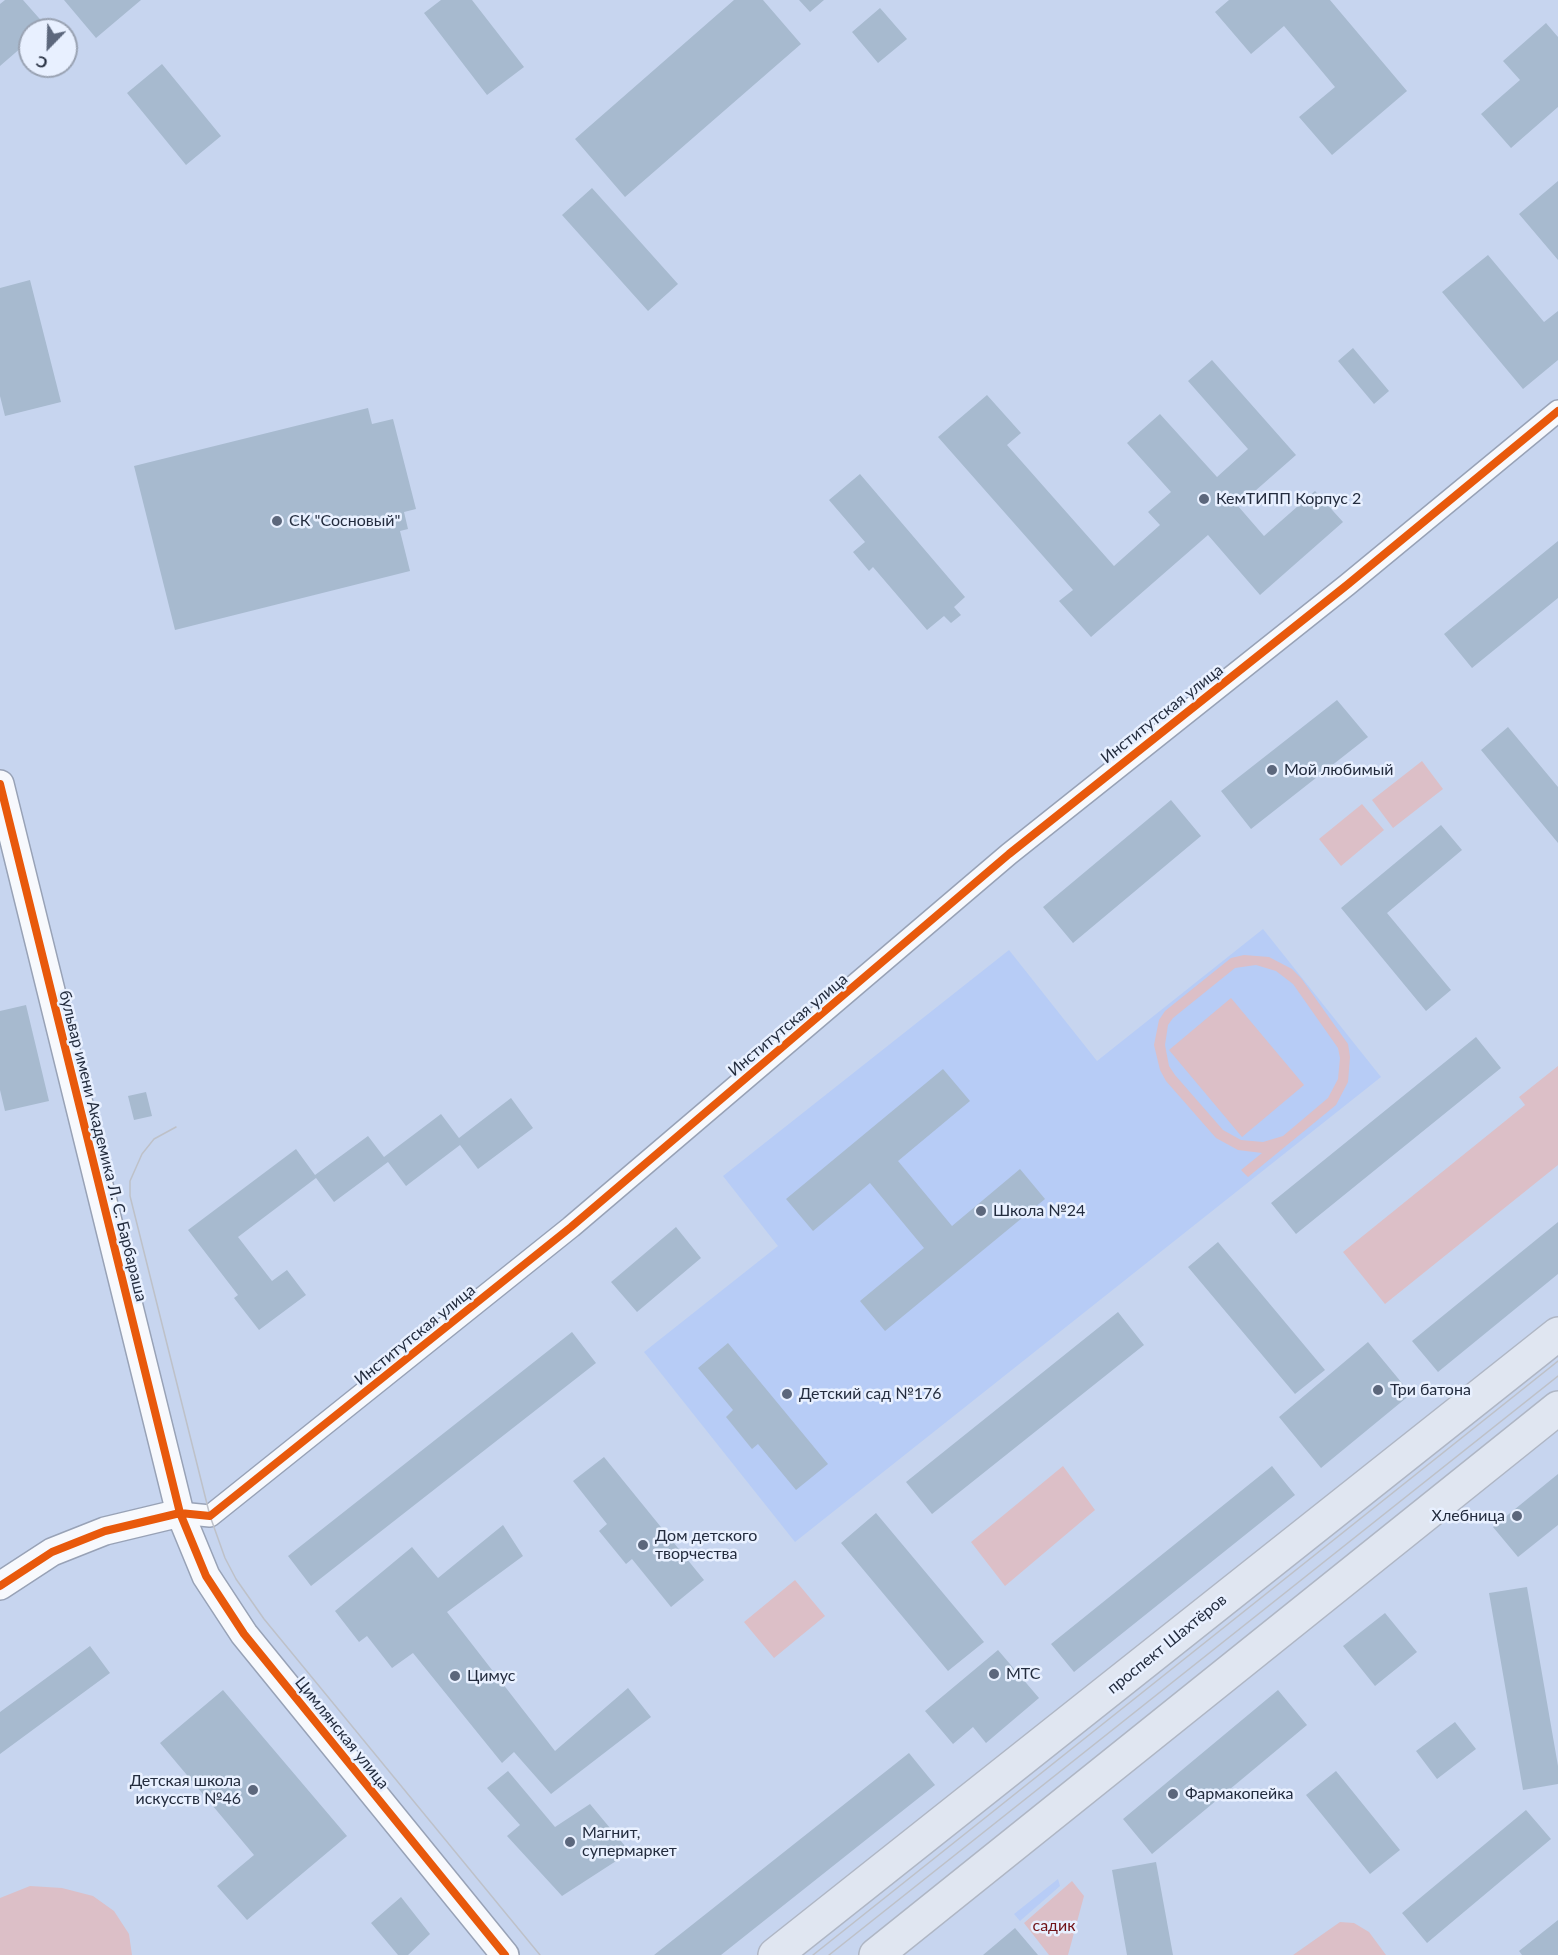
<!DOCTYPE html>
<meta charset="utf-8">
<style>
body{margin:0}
#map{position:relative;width:1558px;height:1955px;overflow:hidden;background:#c7d5ef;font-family:Lato,sans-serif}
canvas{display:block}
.north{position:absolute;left:18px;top:18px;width:60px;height:60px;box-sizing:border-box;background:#e8f0ff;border:2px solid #99a2b2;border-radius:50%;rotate:203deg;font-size:16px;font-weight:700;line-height:24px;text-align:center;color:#232c3e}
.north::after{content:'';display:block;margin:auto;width:21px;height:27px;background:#5c677c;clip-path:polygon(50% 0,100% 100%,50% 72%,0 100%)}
</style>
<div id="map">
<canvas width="1558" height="1955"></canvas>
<div class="north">С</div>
</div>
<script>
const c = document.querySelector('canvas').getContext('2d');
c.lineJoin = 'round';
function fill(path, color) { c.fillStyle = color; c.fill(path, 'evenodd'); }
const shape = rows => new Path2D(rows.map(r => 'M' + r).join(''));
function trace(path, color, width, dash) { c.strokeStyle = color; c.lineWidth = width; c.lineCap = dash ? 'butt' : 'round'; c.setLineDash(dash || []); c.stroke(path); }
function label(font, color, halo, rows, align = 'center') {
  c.font = font + ' Lato,sans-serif'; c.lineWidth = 5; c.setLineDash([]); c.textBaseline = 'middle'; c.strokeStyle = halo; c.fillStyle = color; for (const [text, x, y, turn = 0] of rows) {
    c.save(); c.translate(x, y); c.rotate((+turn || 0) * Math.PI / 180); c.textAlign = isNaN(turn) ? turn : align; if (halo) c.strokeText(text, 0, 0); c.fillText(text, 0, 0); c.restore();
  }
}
const built = shape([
 [1263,929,1381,1077,795,1542,644,1352,778,1246,723,1176,1009,950,1097,1061],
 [1058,1879,1060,1886,1020,1921,1014,1914]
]);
const green = shape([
 [1422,761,1443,789,1393,828,1372,800],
 [1362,804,1384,830,1341,866,1319,839],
 [1244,955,1269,957,1292,969,1301,978,1348,1044,1350,1057,1348,1082,1336,1105,1248,1177,1241,1170,1262,1153,1238,1150,1216,1138,1166,1081,1160,1070,1154,1045,1159,1020,1165,1011,1231,958],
 [1256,965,1276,971,1293,984,1338,1048,1340,1058,1338,1079,1328,1098,1283,1136,1263,1142,1241,1140,1223,1130,1175,1075,1169,1066,1165,1045,1168,1025,1173,1018,1235,968],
 [1231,998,1304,1085,1242,1137,1169,1050],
 [1558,1066,1558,1165,1385,1304,1343,1252,1525,1105,1519,1097],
 [1063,1466,1095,1510,1005,1586,971,1542],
 [795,1580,825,1616,774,1658,744,1622],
 [1072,1881,1084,1896,1068,1955,1049,1955,1024,1923],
 [30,1886,62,1888,93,1896,114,1911,129,1934,132,1955,0,1955,0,1898],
 [1340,1922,1354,1923,1369,1932,1386,1955,1293,1955]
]);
const building = shape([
 [5,0,23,0,46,26,42,30,30,30,30,40,0,66,0,4],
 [64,0,141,0,96,38],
 [441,0,472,0,524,67,487,95,424,13],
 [734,0,763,0,801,44,625,197,575,139],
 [799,0,824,0,810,12],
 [1229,0,1330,0,1407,91,1332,155,1299,117,1335,87,1284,26,1251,54,1215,12],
 [880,8,907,39,878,63,852,32],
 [1546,23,1558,37,1558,107,1511,148,1481,114,1520,80,1503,61],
 [162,64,221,136,186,165,127,93],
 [1558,181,1558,260,1519,214],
 [592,188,678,284,648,311,562,215],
 [1488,255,1544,322,1558,311,1558,360,1523,389,1442,292],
 [30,280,61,402,5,416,0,396,0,288],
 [1353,348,1389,391,1374,404,1338,361],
 [1212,360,1296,455,1238,506,1264,536,1315,491,1343,522,1260,595,1208,535,1091,637,1059,601,1073,590,938,437,987,395,1021,433,1007,445,1114,566,1160,525,1148,512,1171,492,1127,443,1160,414,1217,477,1248,449,1188,381],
 [368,408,372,424,393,419,416,509,404,512,408,529,400,531,410,571,175,630,134,466],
 [860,474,965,597,954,607,961,615,951,623,944,616,927,630,873,567,869,571,853,552,865,542,829,500],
 [1558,541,1558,598,1472,668,1444,634],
 [1337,700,1368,737,1251,829,1221,791],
 [1508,727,1558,787,1558,843,1481,750],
 [1171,800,1201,836,1073,943,1043,907],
 [1441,825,1462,850,1387,913,1451,990,1426,1011,1341,908],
 [26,1005,49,1101,5,1111,0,1090,0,1011],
 [1476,1037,1501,1068,1296,1234,1271,1203],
 [943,1069,970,1101,898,1161,952,1226,1020,1169,1045,1199,885,1331,860,1301,924,1248,870,1183,813,1231,786,1199],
 [146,1092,152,1116,134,1120,128,1096],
 [511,1098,533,1128,478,1169,460,1145,406,1186,388,1162,334,1202,316,1178,238,1237,272,1281,287,1270,306,1295,259,1330,234,1298,238,1295,188,1230,296,1149,315,1175,368,1136,384,1157,441,1114,459,1138],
 [1558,1222,1558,1274,1438,1372,1412,1341],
 [676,1227,701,1258,637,1312,611,1282],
 [1218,1242,1325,1370,1295,1394,1188,1267],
 [1118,1312,1144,1345,932,1514,906,1482],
 [572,1332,596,1363,311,1586,288,1556],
 [1368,1342,1411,1394,1321,1468,1279,1417],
 [728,1343,828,1464,796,1490,758,1444,752,1449,726,1417,733,1410,698,1368],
 [604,1457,704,1580,671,1607,632,1559,626,1564,599,1531,607,1524,573,1481],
 [1272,1466,1295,1495,1074,1672,1051,1644],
 [1558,1474,1558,1525,1518,1557,1493,1527],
 [876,1513,984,1642,948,1671,841,1543],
 [503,1525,523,1556,447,1612,555,1751,628,1688,651,1717,551,1794,514,1752,502,1763,413,1653,392,1668,367,1636,359,1642,335,1611,412,1547,438,1578],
 [1527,1587,1558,1766,1558,1784,1523,1790,1489,1593],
 [1385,1613,1417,1652,1375,1686,1343,1646],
 [90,1646,110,1673,0,1754,0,1712],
 [998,1650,1039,1698,986,1743,973,1727,953,1744,925,1711],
 [223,1690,347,1836,247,1920,217,1886,254,1855,160,1743],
 [1278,1690,1307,1725,1152,1854,1123,1819],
 [1455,1722,1476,1749,1437,1779,1416,1751],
 [909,1753,935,1785,721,1955,654,1955],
 [508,1771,555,1827,590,1804,630,1852,562,1896,507,1836,520,1825,487,1788],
 [1336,1771,1400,1850,1370,1874,1306,1795],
 [1526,1810,1551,1839,1427,1943,1402,1913],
 [1156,1862,1173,1955,1127,1955,1112,1870],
 [401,1897,430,1934,408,1955,398,1955,371,1923],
 [1558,1920,1558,1955,1522,1955,1519,1951],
 [1015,1928,1038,1955,983,1955]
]);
const minor = shape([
 [180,1513,210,1516,571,1227,1009,854,1347,585,1558,411]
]);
const tertiary = shape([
 [0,784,180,1513,206,1576,244,1634,505,1955],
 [0,1586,52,1552,105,1531,180,1513]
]);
const primary = shape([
 [775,1955,1558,1334],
 [876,1955,1558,1408]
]);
const tram = shape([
 [176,1127,154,1139,142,1154,130,1181,130,1196,210,1516,225,1558,236,1579,264,1619,540,1955],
 [813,1955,1558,1361],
 [829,1955,1558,1376]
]);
const cycleway = shape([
 [0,784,180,1513,206,1576,244,1634,505,1955],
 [0,1586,52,1552,105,1531,180,1513,210,1516,571,1227,1009,854,1347,585,1558,411]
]);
const markers = [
 [1204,499,6,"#5c677c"],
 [277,521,6,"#5c677c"],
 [1272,770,6,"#5c677c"],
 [981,1211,6,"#5c677c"],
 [1378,1390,6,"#5c677c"],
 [787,1394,6,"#5c677c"],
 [1517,1516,6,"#5c677c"],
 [643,1545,6,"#5c677c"],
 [994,1674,6,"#5c677c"],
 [455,1676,6,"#5c677c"],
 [253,1790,6,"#5c677c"],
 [1173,1794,6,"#5c677c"],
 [570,1842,6,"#5c677c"]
];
const poiNames = [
 ["КемТИПП Корпус 2",1216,499],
 ["СК \"Сосновый\"",289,521],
 ["Мой любимый",1284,770],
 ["Школа №24",993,1211],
 ["Три батона",1390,1390],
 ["Детский сад №176",799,1394],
 ["Хлебница",1505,1516,"right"],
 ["Дом детского",655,1536],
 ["творчества",655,1554],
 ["МТС",1006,1674],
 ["Цимус",467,1676],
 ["Детская школа",241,1781,"right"],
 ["искусств №46",241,1799,"right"],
 ["Фармакопейка",1185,1794],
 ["Магнит,",582,1833],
 ["супермаркет",582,1851]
];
const streetNames = [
 ["Институтская улица",1162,714,-38],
 ["Институтская улица",788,1025,-40],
 ["бульвар имени Академика Л. С. Барбараша",103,1146,76],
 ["Институтская улица",415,1335,-39],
 ["проспект Шахтёров",1167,1644,-39],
 ["Цимлянская улица",342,1733,51]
];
const parkNames = [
 ["садик",1054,1926]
];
fill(built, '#b7ccf6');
fill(green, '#dcbfc7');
fill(building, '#a7bacf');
trace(minor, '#98a2b6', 24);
trace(tertiary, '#98a2b6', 30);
trace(primary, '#afb6c4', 36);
trace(minor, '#f7f9fd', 21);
trace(tertiary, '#f7f9fd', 27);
trace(primary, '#e0e6f1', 33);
trace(tram, '#bec1c8', 1.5);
trace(cycleway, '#e8590c', 8);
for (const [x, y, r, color] of markers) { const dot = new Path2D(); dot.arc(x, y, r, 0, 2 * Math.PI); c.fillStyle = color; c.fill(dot); trace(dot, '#e8f0ff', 2); }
label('16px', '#232c3e', '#e8f0ff', poiNames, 'left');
label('16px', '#232c3e', '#e8f0ff', streetNames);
label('16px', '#701116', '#e8f0ff', parkNames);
</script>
